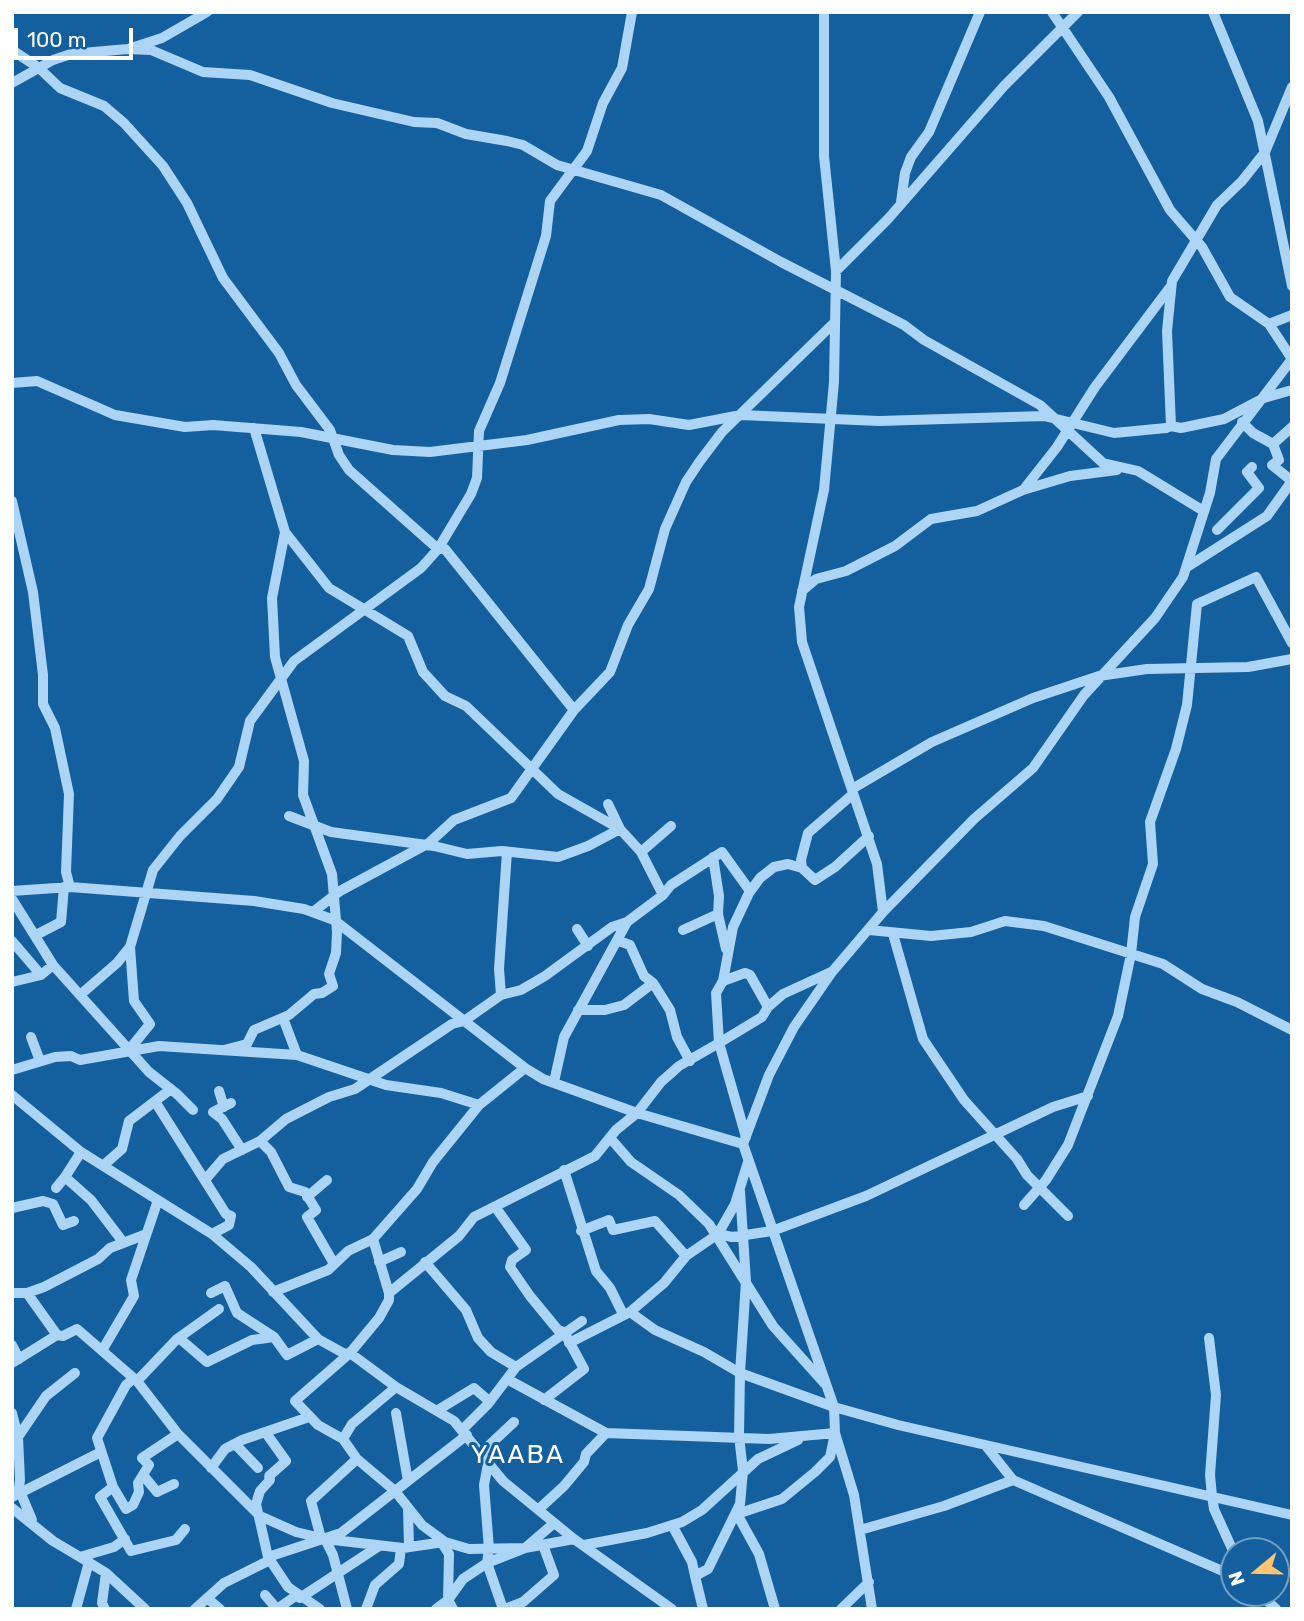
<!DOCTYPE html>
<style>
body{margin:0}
#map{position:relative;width:1304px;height:1621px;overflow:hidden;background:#145f9e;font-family:Rubik,sans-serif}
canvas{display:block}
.frame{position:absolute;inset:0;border:14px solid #fff;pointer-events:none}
.north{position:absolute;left:1220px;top:1537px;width:70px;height:70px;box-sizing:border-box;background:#145f9e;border:2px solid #729fc5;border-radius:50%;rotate:251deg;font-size:19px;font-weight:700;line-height:28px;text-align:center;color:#fff}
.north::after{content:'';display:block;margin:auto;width:24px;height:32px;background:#ffc56e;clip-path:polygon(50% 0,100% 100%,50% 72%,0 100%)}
.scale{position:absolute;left:14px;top:28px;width:119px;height:32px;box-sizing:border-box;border:4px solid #fff;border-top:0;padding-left:9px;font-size:21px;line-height:24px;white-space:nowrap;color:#fff;-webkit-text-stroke:5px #145f9e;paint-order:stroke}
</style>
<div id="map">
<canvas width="1304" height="1621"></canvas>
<div class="frame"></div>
<div class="north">N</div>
<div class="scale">100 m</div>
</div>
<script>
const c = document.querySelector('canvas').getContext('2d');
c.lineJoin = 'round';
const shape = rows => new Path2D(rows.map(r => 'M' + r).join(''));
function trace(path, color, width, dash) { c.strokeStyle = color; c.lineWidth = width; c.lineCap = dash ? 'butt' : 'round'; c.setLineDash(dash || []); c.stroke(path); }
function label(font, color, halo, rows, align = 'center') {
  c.font = font + ' Rubik,sans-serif'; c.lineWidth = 6; c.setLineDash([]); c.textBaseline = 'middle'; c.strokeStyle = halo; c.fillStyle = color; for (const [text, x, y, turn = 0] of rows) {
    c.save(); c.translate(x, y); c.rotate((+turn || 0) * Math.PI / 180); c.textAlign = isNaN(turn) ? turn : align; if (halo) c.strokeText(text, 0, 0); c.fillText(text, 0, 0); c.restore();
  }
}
const minor = shape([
 [824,12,824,156,836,271,834,382,824,490,799,607,802,642,877,864,883,912,832,972,794,1027,769,1075,743,1144,834,1407,835,1433,854,1495,872,1609],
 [1052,12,1109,97,1170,210,1202,247,1230,297,1269,324,1292,359],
 [1213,12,1258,121,1292,286],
 [128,49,151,50,203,72,250,75,332,103,414,122,437,123,466,134,507,141,523,145,557,165,661,195,781,262,904,325,924,340,1040,405,1103,463,1138,471,1202,510],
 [12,50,39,68,60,88,104,106,124,123,163,166,187,203,223,278,279,353,296,385,330,430,339,455,349,470,438,549,445,549,574,710],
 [12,83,53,60,71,54,128,49,162,38,207,12],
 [901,202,905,173,911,157,929,132,980,12],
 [836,271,888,219,1004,86,1078,12],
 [1269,324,1292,315],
 [12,383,37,381,115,415,185,427,213,425,301,432,393,450,430,452,527,440,619,420,649,419,689,425,741,415,879,421,1044,416,1114,433,1166,428,1171,426,1167,331,1172,281,1217,205,1242,181,1265,152,1292,87],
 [1242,422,1253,433,1273,444],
 [1171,426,1181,428,1224,419,1264,398,1292,390],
 [1292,427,1273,444,1279,460,1272,465,1292,481],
 [1024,489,1057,447,1095,387,1171,286],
 [12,501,33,592,43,675,43,704,55,728,69,794,66,872,70,887],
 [1217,530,1259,488,1247,472,1252,467],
 [285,532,329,588,408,636,423,672,445,696,466,706,558,794,620,829],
 [1187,567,1267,516,1292,481],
 [802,591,816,579,846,571,895,546,931,519,977,511,1023,490,1070,476,1117,470],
 [852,789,932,742,1033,698,1099,676,1147,669,1248,667,1292,659],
 [608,804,620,829,641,852,663,895],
 [289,816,331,832,434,846,467,854,502,851,558,857,588,846,620,829],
 [641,852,671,826],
 [713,857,719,896,718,914,726,949],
 [802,868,801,860,808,833,853,794],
 [12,891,70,887,254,901,304,909,334,920,525,1068,543,1079,637,1113,743,1144],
 [12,899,53,965,149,1072,177,1094,193,1110],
 [313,912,340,891,429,843,454,820,511,798,574,710,610,672,628,625,649,589,665,529,686,482,700,461,722,432,835,322],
 [883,912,974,819,1033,768,1084,695,1155,618,1183,577,1210,493,1216,459,1292,359],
 [577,929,588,946],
 [683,930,718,914],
 [869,930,931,936,971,932,1005,921,1044,926,1163,964,1202,989,1237,1002,1292,1030],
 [893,934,923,1039,964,1100,1017,1159,1027,1175,1068,1216],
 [36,935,61,922,64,887],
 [12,941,41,975],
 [619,941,630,945,644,976,653,983],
 [723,981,745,973,750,975,768,1007],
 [12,982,41,975,53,965],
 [80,995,117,963,130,947,153,870,180,836,217,799,239,767,250,721,294,661,421,568,438,549,471,494,477,478,479,431,500,383,546,236,550,201,587,151,603,103,622,68,632,12],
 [501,995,499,969,507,852],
 [578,1010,605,1010,624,1005,653,983,670,1010,677,1037,690,1061],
 [283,1018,297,1055],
 [31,1037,40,1061],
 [129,1050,150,1024,134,1001,130,947],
 [224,1050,247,1044,254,1030,289,1015,314,994,322,993,333,986,329,974,336,953,337,932,332,874,303,795,304,761,275,657,272,598,285,532,254,428],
 [12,1070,55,1057,71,1056,80,1060,159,1046,297,1055,386,1085,441,1093,479,1105],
 [554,1082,564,1037,627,922,663,895,671,885,722,852,750,891],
 [219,1091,224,1107],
 [12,1095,81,1152,212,1234,251,1267,318,1339,345,1354,350,1353,396,1387,454,1421,503,1481,574,1539,672,1609],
 [156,1103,226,1214,231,1216,229,1225,212,1234],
 [231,1103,213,1112,222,1119,242,1150],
 [746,1137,719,1043,762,1017,768,1007,783,994,831,972],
 [611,1139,631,1162,679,1195,709,1224,773,1326,825,1384],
 [260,1141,271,1152,289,1187,305,1192,316,1210,307,1217,333,1262],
 [81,1152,65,1177,91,1200,123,1242],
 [105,1164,122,1149,129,1121,171,1089],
 [564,1170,596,1271,610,1288,623,1314],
 [205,1180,223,1159,260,1141,286,1119,329,1097,355,1089,452,1024,464,1021,501,995,521,990,545,976,612,927,627,922],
 [56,1188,65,1177],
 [307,1197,327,1180],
 [1024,1205,1046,1180,1068,1145,1118,1016,1131,954,1135,917,1153,864,1150,822,1176,749,1187,705,1197,604,1256,577,1292,643],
 [12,1208,43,1201,53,1204,63,1225,74,1221],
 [496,1208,526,1250,512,1260,510,1267,530,1296,558,1330,564,1332,584,1369,544,1400],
 [581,1231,609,1220,613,1230,655,1221,686,1256],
 [718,1234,732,1237,772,1231,866,1196,1053,1107,1088,1096],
 [379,1262,401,1252],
 [425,1262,466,1310,478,1338,491,1352,516,1367],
 [273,1292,328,1270,348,1251,373,1239],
 [12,1293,27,1293,44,1287,98,1259,110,1248,144,1235],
 [27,1293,57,1335],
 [211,1293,225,1286,237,1313,274,1337,287,1355,318,1339],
 [389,1293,373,1239,417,1189,433,1162,479,1105,525,1068],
 [630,1312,655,1330,704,1352,740,1373,834,1407,898,1425,1292,1515],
 [179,1338,207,1362,252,1340,274,1337],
 [1209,1338,1216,1395,1210,1475,1212,1496,1214,1509,1234,1553],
 [569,1343,630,1312,664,1283,686,1256,718,1234,735,1204,748,1162],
 [12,1345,19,1359],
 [103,1349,134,1296,131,1280,158,1200],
 [12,1363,57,1335,63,1336,77,1329,137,1381,178,1434,260,1516,296,1532,325,1539,403,1548,444,1542],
 [133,1379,126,1385,97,1438,113,1487,100,1497,131,1551,176,1540,185,1529],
 [507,1379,606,1433,769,1439,835,1433,830,1457,815,1472,782,1499,737,1514],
 [137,1381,177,1339,219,1309],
 [438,1410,474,1388,489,1401],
 [12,1413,18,1437,20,1480,19,1488,13,1496],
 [396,1413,408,1481],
 [463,1429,488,1404,516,1367,582,1321],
 [266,1433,286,1461,269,1476,270,1480,260,1491,256,1504,268,1557,288,1587,320,1609],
 [18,1437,46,1396,75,1373],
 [343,1439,352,1424,396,1387],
 [235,1444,258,1468],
 [986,1446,1013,1480,1234,1576],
 [481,1453,514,1422],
 [488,1464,484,1485,489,1549,487,1563,503,1609],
 [211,1468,225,1449,242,1440,309,1417],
 [143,1475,157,1492,174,1484],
 [113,1487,126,1509,133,1505,139,1492,138,1483,149,1465,142,1458,178,1434],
 [19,1489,32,1520],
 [12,1497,99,1453],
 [12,1508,53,1541,80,1557,114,1547,125,1539],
 [408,1509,409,1547],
 [539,1509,564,1486,584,1462,586,1454,606,1433],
 [737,1514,759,1554,775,1609],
 [553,1524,525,1548,469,1549,445,1542,422,1525,395,1491,357,1459,343,1439,318,1425,295,1401,350,1353,379,1318,389,1300,389,1293,459,1236,474,1217,595,1156,616,1130,637,1113,661,1082,679,1066,719,1043,716,993,723,981,733,927,749,893,760,878,774,867,788,864,802,868,815,880,835,867,869,836],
 [672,1525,692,1562,695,1576],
 [860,1530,944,1506,1013,1480],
 [321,1538,311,1501,357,1459],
 [325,1539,333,1555,347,1609],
 [442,1543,449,1554,448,1600,453,1609],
 [584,1545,647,1533,682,1522,702,1510,758,1459,798,1440],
 [80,1557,106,1573,145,1609],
 [268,1557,341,1533,467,1435],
 [1259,1593,1276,1609],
 [265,1595,277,1609,297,1595],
 [207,1598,220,1609],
 [300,1598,379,1546],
 [76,1609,89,1562],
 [105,1609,102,1603,106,1573],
 [195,1609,224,1583,270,1560],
 [366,1609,375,1585,399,1564,401,1548],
 [436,1609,448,1600,463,1579,487,1563,525,1548,574,1539],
 [505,1609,523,1602,554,1575,543,1545],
 [703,1609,695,1576,708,1569,740,1504,743,1471,739,1436,740,1373,746,1281,740,1191],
 [841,1609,869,1582]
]);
const quarterNames = [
 ["YAABA",518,1455]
];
trace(minor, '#acd4f4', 10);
c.letterSpacing = '2px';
label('26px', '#fff', '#145f9e', quarterNames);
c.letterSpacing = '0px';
</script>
